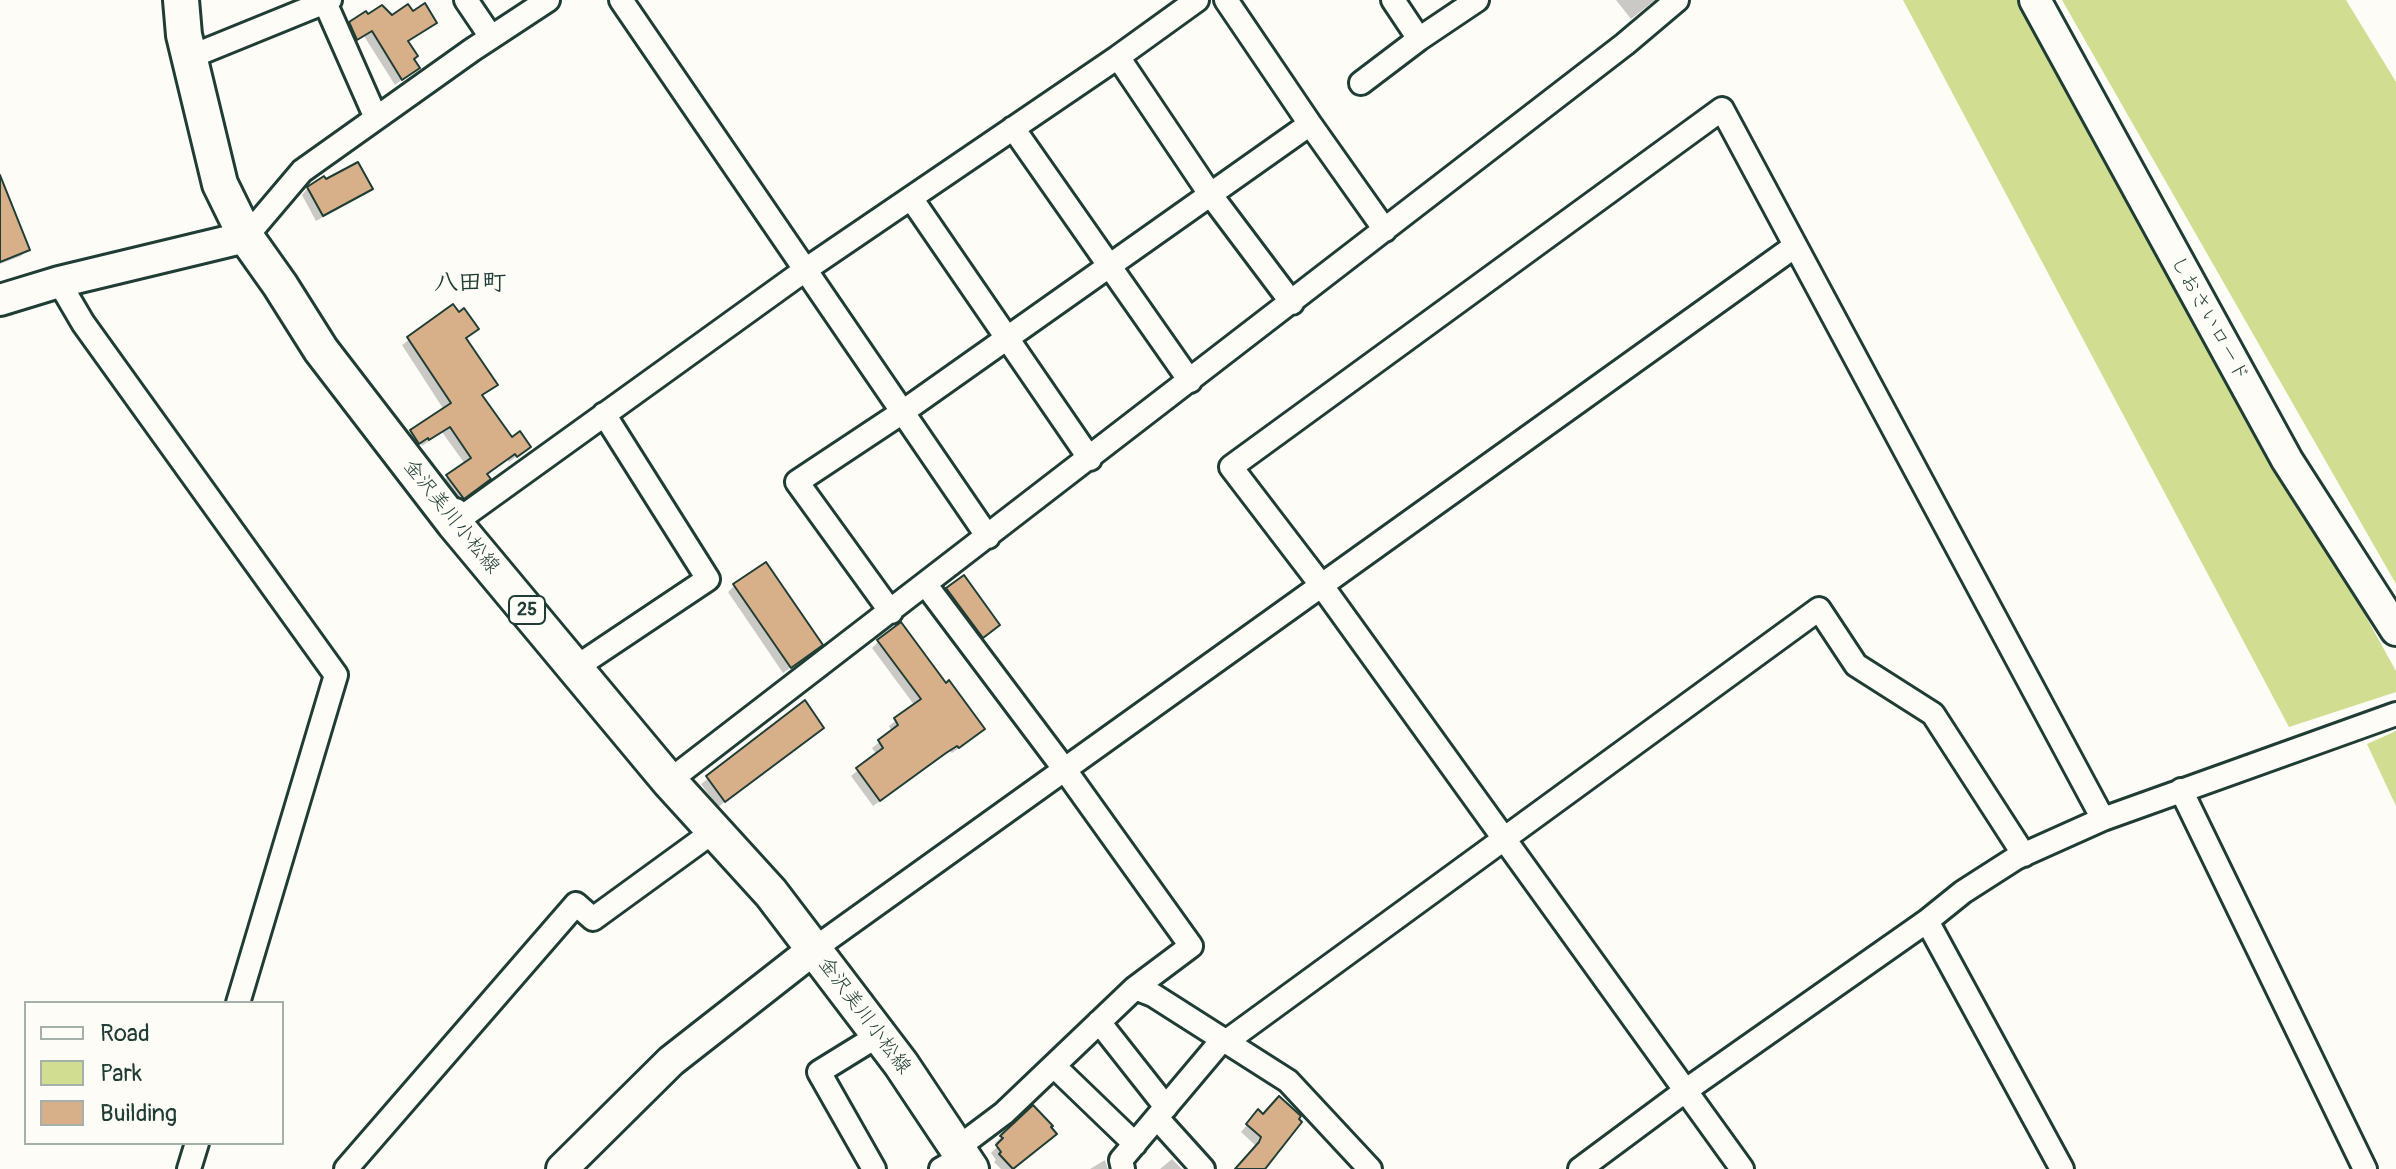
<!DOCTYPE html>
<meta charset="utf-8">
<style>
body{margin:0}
#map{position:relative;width:2396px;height:1169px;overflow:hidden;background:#fdfcf7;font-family:Pangolin,sans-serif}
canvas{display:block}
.legend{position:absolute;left:24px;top:1001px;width:260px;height:144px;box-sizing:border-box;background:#fdfcf7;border:2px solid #a4b0a9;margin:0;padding:10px 14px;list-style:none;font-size:24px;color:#1f3d34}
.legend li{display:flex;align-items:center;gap:16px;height:40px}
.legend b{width:40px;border:2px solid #a4b0a9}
</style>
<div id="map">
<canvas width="2396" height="1169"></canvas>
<ul class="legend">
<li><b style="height:10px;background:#fdfcf7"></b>Road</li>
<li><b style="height:22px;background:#d1dd90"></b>Park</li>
<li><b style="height:22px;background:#d7af88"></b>Building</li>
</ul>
</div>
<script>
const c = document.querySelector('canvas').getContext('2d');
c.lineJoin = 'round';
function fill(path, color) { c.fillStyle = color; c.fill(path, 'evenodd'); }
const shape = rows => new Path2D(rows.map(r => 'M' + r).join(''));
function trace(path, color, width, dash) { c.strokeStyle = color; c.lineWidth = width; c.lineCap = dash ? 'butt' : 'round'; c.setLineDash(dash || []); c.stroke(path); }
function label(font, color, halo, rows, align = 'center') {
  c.font = font + ' Pangolin,"Klee One",sans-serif'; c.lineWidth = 6; c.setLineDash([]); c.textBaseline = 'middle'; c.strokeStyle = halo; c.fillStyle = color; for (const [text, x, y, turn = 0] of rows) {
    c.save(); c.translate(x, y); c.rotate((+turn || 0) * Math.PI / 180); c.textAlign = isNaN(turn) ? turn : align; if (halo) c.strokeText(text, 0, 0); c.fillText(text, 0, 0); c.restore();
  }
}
const green = shape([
 [1903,0,2024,0,2396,671,2396,692,2289,727],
 [2062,0,2346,0,2396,82,2396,584],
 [2396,731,2396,806,2367,744]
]);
const shadow = shape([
 [1616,0,1655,0,1631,19],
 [367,17,434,22,406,43,412,60,417,68,395,85,364,36,350,45,343,30,350,23],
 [0,178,28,249,21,256,0,264],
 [308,188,370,189,364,195,316,221,302,195],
 [453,307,476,329,465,339,495,385,481,396,521,453,509,462,507,459,486,475,482,485,457,504,440,483,465,464,442,432,422,446,421,443,412,449,405,438,444,410,402,345],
 [964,578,991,632,976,643,941,596],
 [734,586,813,651,783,673,728,592],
 [878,642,976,736,952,753,950,751,873,806,851,776,877,755,872,748,892,732,889,726,915,706,872,648],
 [815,734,718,807,701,784,747,748],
 [1033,1108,1048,1140,1014,1169,1001,1169,994,1162,996,1160,991,1153,998,1146,995,1143],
 [1258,1112,1267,1163,1270,1165,1266,1169,1237,1169,1253,1151,1255,1145,1241,1132],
 [1172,1159,1182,1169,1160,1169],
 [1105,1160,1108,1169,1090,1169]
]);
const building = shape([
 [425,3,437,23,408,41,418,56,414,59,420,68,402,80,372,31,357,40,349,22,366,11,368,14,382,5,392,15,408,4,413,11,425,3],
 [358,162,373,189,323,216,307,187,324,176,326,179,358,162],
 [0,175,30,250,0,262,0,175],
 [453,304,459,312,464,308,479,329,466,338,498,385,482,395,512,437,520,431,531,447,517,457,515,454,487,474,491,479,464,499,446,475,471,458,450,427,429,440,428,438,419,444,410,430,451,403,407,337,453,304],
 [766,562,823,645,791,668,733,584,766,562],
 [964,575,1000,625,983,638,946,588,964,575],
 [901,622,946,683,949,680,985,729,959,748,957,746,946,753,880,801,856,768,883,748,878,740,898,725,894,718,921,699,877,640,901,622],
 [805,700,824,728,725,802,706,776,805,700],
 [1279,1096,1301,1116,1299,1119,1302,1122,1265,1169,1235,1169,1259,1142,1261,1137,1246,1124,1258,1109,1263,1114,1279,1096],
 [1033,1105,1053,1126,1051,1127,1057,1134,1013,1169,999,1154,1001,1152,996,1145,1003,1138,1000,1136,1033,1105]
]);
const street = shape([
 [324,0,376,118],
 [466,0,491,37],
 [621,0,988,537],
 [1226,0,1310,124,1385,230],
 [1393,0,1419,39],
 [190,57,330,0],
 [1118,57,1210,194,1292,303],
 [1361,83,1419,39,1477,0],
 [1013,128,1190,381],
 [911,198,1090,459],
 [246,237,302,171,472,50,548,0],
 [59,282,83,323,336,675,238,1003],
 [456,510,454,523,805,270,1118,57,1197,0],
 [926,585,1065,770,1191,946,1135,988],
 [891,612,797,482,904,411,1310,124],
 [575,668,708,579,604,414],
 [669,781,1625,44,1677,0],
 [2181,790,2365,1169],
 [1927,921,2062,1169],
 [814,949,1795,246],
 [1099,1022,1166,1107],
 [1227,1041,1819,609,1856,665,1933,714,2024,855],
 [1054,1066,1135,1144],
 [1157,1118,1203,1169],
 [956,1149,1004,1113,1135,988,1153,995,1288,1081,1370,1169],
 [189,1169,197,1143],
 [346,1169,576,904,593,919,714,831],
 [874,1169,819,1072,879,1035],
 [941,1169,962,1157],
 [1123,1169,1121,1160,1223,1039],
 [1580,1169,1685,1091,1927,921,1963,892,2016,858,2103,819,2396,714],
 [1742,1169,1322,586,1231,467,1722,109,2103,819]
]);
const secondary = shape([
 [2035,0,2287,460,2396,630],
 [0,300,59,282,246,237],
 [562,1169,671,1061,814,949]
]);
const primary = shape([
 [181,0,184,35,220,184,246,237,280,285,321,350,454,523,669,781,771,893,901,1064,971,1169]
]);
const shields = [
 [527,610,36]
];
const shieldNames = [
 ["25",527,610]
];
const streetNames = [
 ["しおさいロード",2209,319,61],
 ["金沢美川小松線",451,517,51],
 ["金沢美川小松線",864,1016,53]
];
const quarterNames = [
 ["八田町",470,284]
];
fill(green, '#d1dd90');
fill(shadow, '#0003');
fill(building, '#d7af88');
trace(building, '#1f3d34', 2);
trace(street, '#1f3d34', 28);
trace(secondary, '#1f3d34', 36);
trace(primary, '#1f3d34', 40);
trace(street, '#fdfcf7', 22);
trace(secondary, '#fdfcf7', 30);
trace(primary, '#fdfcf7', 34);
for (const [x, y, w] of shields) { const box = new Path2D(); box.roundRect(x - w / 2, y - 14, w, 28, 6); c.fillStyle = '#fdfcf7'; c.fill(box); trace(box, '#1f3d34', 2); }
label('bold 18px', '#1f3d34', null, shieldNames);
label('20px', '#1f3d34', '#fdfcf7', streetNames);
label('bold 24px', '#1f3d34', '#fdfcf7', quarterNames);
</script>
